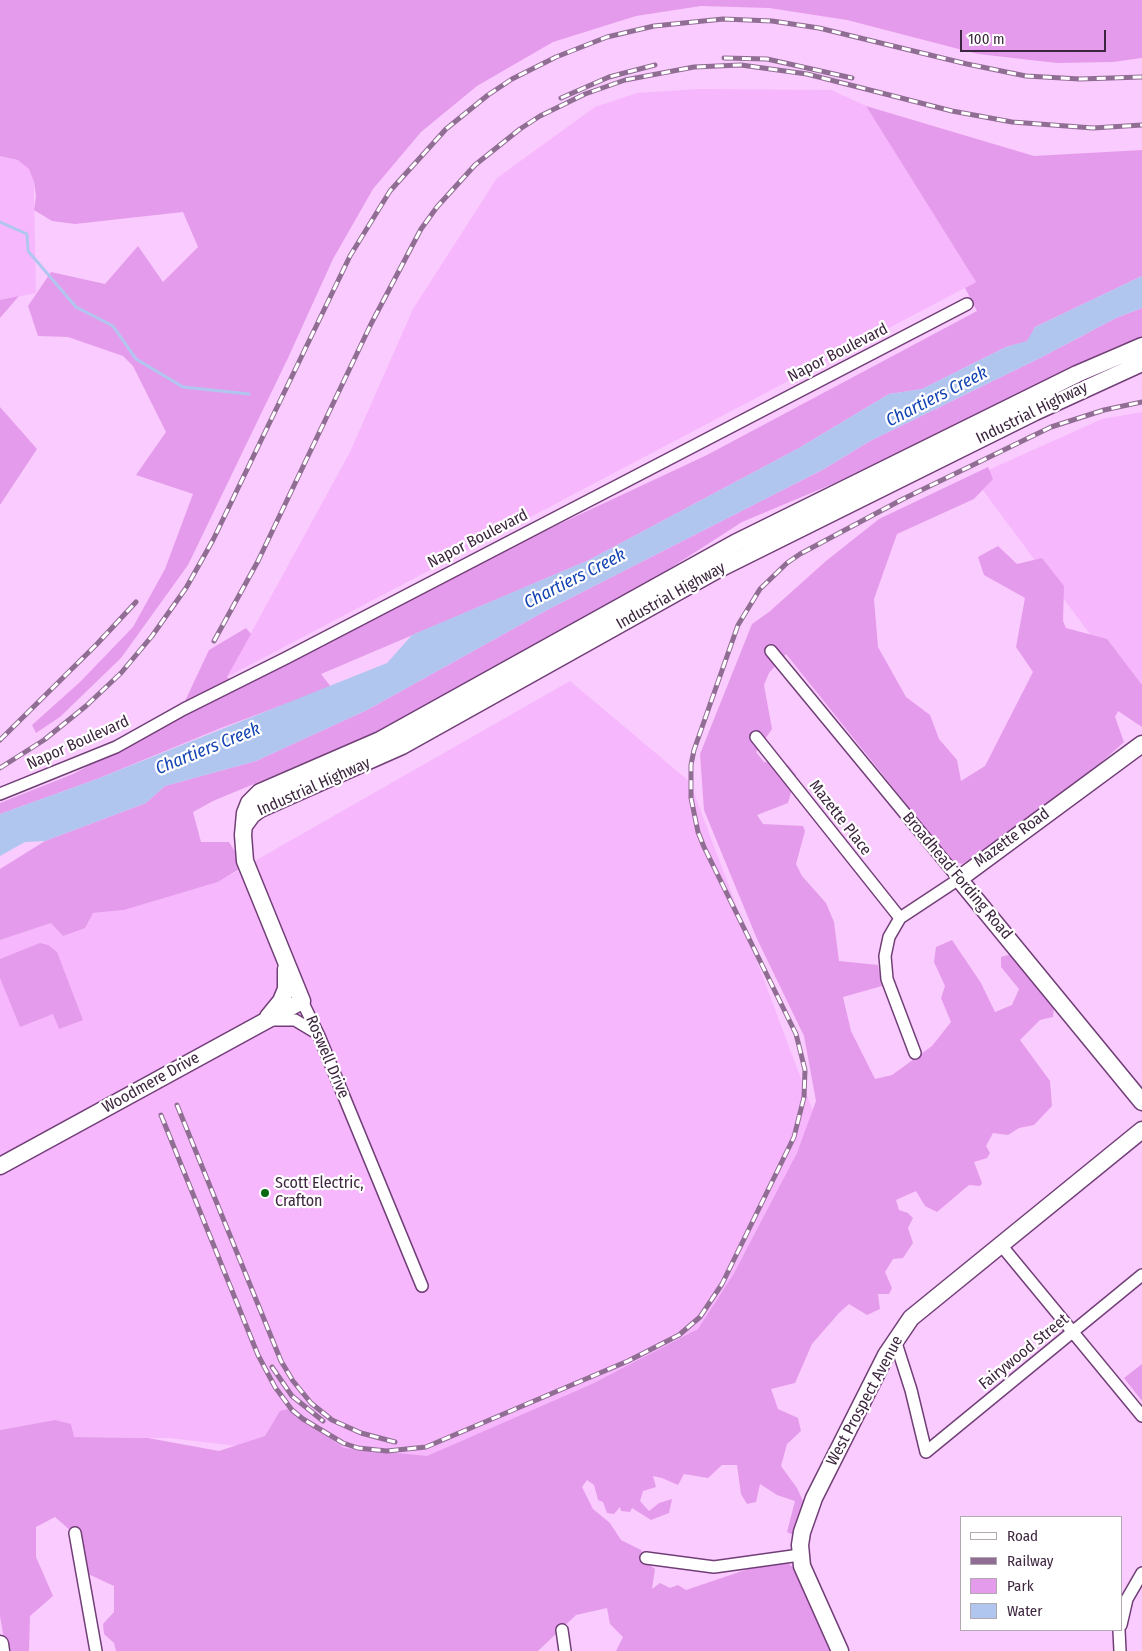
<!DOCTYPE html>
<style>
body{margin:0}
#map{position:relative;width:1142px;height:1651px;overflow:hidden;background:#facbfe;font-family:"Fira Sans Condensed",sans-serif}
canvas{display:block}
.legend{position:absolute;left:960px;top:1516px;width:162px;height:115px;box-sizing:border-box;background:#fff;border:1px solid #b1a8b2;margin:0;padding:6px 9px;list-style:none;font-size:15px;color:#3d263f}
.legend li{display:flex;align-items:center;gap:10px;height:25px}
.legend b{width:25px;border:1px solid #b1a8b2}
.scale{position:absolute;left:960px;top:30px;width:146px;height:22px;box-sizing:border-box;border:2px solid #3d263f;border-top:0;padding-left:6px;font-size:15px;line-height:18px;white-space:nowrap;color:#3d263f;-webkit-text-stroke:4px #fff;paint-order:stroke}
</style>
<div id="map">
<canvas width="1142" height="1651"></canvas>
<ul class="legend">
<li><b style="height:6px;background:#fff"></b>Road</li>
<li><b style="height:6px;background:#906e93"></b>Railway</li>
<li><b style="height:14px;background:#e59bec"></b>Park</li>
<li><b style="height:14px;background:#b1c6ef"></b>Water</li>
</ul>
<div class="scale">100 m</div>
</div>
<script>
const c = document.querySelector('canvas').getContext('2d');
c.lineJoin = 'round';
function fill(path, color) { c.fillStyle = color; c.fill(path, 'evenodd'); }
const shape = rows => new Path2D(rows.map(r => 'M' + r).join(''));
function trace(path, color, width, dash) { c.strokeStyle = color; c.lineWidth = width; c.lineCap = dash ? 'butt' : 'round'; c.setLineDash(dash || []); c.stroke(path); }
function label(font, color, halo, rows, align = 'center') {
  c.font = font + ' "Fira Sans Condensed",sans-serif'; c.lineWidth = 4.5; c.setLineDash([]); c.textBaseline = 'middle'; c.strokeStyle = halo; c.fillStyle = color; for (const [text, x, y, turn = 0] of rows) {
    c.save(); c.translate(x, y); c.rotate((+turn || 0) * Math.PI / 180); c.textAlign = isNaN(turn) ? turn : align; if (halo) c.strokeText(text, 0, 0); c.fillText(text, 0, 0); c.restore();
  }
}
const built = shape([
 [700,89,831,90,866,106,976,282,227,677,350,452,413,309,497,178,595,107,637,93],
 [0,143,33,148,36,293,0,300],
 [1142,412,1142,704,973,477,1102,419],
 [570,681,690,782,816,1119,724,1332,438,1469,169,1438,74,1437,55,1420,0,1430,0,940,51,923,93,913,124,910,218,882]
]);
const green = shape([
 [0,0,1142,0,1142,58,1113,62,1057,63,978,54,847,20,769,8,701,6,636,16,553,42,477,86,421,132,373,189,333,259,288,358,188,565,121,658,60,717,36,733,32,725,80,682,133,627,165,569,193,494,136,475,166,432,133,366,123,356,68,337,38,336,28,306,51,272,105,284,138,246,163,282,198,247,183,212,75,224,52,221,34,210,36,196,34,182,29,169,18,160,0,156],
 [866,106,1034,156,1142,150,1142,276,1035,327,1028,341,1006,347,922,389,889,394,799,448,589,560,321,674,331,687,221,728,97,779,0,814,0,803,73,774,177,718,209,650,246,628,251,634,227,677,238,688,459,571,707,455,977,311,965,288,976,282],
 [19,296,0,318,0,300],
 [1142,308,1142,337,1106,351,835,483,742,522,655,578,428,707,352,743,213,801,193,812,201,842,229,842,244,866,218,882,124,910,93,913,85,928,63,936,51,923,0,940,0,869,45,841,146,803,165,786,256,761,367,710,549,609,824,469,870,441,1040,358,1116,318],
 [0,407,37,449,0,505],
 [988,467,993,479,974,499,897,534,874,599,878,647,906,697,930,715,939,739,957,760,961,781,985,766,1033,672,1016,647,1025,598,984,575,978,557,998,546,1017,564,1042,558,1064,586,1063,621,1066,628,1107,639,1142,685,1142,727,1118,711,1115,717,1124,742,1084,778,990,847,962,864,952,861,786,654,769,673,764,685,772,729,756,752,764,762,788,765,796,775,788,803,757,815,763,824,803,826,805,831,796,864,802,876,826,903,834,922,839,961,878,965,882,986,843,997,851,1031,875,1079,892,1075,932,1046,951,1022,941,998,945,986,934,962,936,947,952,940,981,983,995,1012,1012,1005,1019,989,1001,967,1001,957,1012,954,1054,1007,1053,1017,1040,1020,1020,1040,1050,1081,1052,1106,1034,1125,1019,1128,1008,1135,993,1133,986,1146,990,1153,987,1158,974,1162,982,1183,980,1186,969,1185,937,1212,925,1206,916,1191,896,1200,899,1210,908,1213,913,1218,908,1228,913,1243,903,1258,893,1259,885,1272,892,1288,889,1294,878,1294,880,1309,867,1315,849,1304,839,1313,812,1344,795,1383,771,1389,778,1409,798,1418,801,1431,787,1444,781,1466,797,1488,804,1503,793,1535,787,1532,795,1501,777,1495,760,1484,756,1502,747,1504,741,1494,737,1465,722,1465,708,1478,684,1474,678,1485,662,1478,653,1476,656,1487,643,1491,640,1501,649,1511,659,1503,672,1499,669,1513,651,1520,632,1508,630,1512,621,1511,620,1507,614,1514,607,1513,603,1502,598,1500,594,1485,587,1480,582,1487,593,1509,610,1523,621,1540,641,1550,646,1562,655,1569,652,1589,660,1583,670,1588,678,1585,686,1590,766,1563,783,1559,807,1579,832,1651,616,1651,623,1637,610,1624,607,1608,576,1615,538,1651,116,1651,114,1643,104,1634,103,1624,114,1612,114,1586,86,1573,71,1531,55,1517,36,1527,36,1557,53,1596,30,1616,29,1651,6,1651,0,1616,0,1430,55,1420,71,1424,74,1437,148,1438,219,1451,265,1436,280,1411,288,1409,344,1448,427,1456,592,1384,698,1329,733,1275,797,1153,816,1101,804,1036,757,939,704,810,700,754,752,624,769,612,826,561,879,519],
 [40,943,48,945,57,952,83,1020,59,1029,53,1014,20,1027,0,978,0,959],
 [1142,1364,1142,1401,1124,1378]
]);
const water = shape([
 [1142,276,1142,308,1116,318,1040,358,870,441,824,469,549,609,367,710,256,761,165,786,146,803,45,841,25,842,0,856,0,814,97,779,387,663,412,635,589,560,799,448,889,394,922,389,1006,347,1027,341,1035,327]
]);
const stream = shape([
 [0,222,27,234,28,251,76,307,113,326,136,359,183,387,249,394]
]);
const street = shape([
 [771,651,959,879,900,918,889,937,885,956,887,979,915,1053],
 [756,737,900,918],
 [0,794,116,747,184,709,286,658,967,304],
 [302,1001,319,1036,422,1286],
 [272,1020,295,1020,315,1032],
 [1001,1245,1142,1416],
 [895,1340,911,1390,926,1452,1142,1275],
 [75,1533,96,1651],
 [646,1558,714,1567,800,1555],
 [1121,1625,1127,1599,1142,1573],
 [562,1630,565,1651],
 [1119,1630,1120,1651]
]);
const secondary = shape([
 [1142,744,959,879,1142,1102],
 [244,826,252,815,260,809,402,746,717,570,1035,412,1142,363],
 [268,1017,281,1001,286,989,286,969],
 [0,1166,302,1001,245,861,243,835,245,813,249,803,260,792,380,740,735,543,1077,374,1142,346],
 [0,1644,1,1651],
 [840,1651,802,1566,800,1545,802,1532,814,1498,886,1355,911,1318,1142,1130]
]);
const rail = shape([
 [724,58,767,59,852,78],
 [561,98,609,77,655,65],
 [214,641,258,561,371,324,421,229,437,207,475,165,520,129,540,116,585,94,625,80,694,67,741,65,807,74,952,111,1012,122,1093,128,1142,125],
 [0,740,97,644,136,602],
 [0,768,44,740,86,706,121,673,152,636,186,588,213,540,350,256,390,191,446,129,488,95,512,79,556,57,607,37,654,26,723,19,772,21,819,28,967,64,1026,76,1080,79,1142,77],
 [177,1105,281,1361,293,1381,311,1403,332,1420,361,1433,395,1442],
 [161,1115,258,1355,275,1387,292,1410,303,1419,343,1443,358,1448,387,1451,426,1447,628,1361,679,1335,700,1317,722,1284,794,1137,804,1097,805,1070,796,1034,704,847,698,832,691,798,691,765,694,750,738,625,760,589,787,563,800,554,903,499,1051,427,1104,410,1142,402],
 [272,1367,292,1396,323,1421]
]);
const markers = [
 [265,1193,5,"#0a6912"]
];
const streetNames = [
 ["Napor Boulevard",838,353,-27],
 ["Industrial Highway",1032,413,-26],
 ["Napor Boulevard",478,539,-27],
 ["Industrial Highway",671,596,-29],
 ["Napor Boulevard",78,743,-24],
 ["Industrial Highway",314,787,-24],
 ["Mazette Place",840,818,52],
 ["Mazette Road",1012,838,-36],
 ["Broadhead Fording Road",957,876,50],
 ["Roswell Drive",327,1057,67],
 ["Woodmere Drive",151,1083,-29],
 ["Fairywood Street",1024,1352,-39],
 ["West Prospect Avenue",865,1401,-62]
];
const poiNames = [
 ["Scott Electric,",275,1184],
 ["Crafton",275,1202]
];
const waterNames = [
 ["Chartiers Creek",937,397,-27],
 ["Chartiers Creek",575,579,-27],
 ["Chartiers Creek",208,749,-22]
];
fill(built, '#f6b7fd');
fill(green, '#e59bec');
fill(water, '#b1c6ef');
trace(stream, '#b1c6ef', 3);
trace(street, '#713f77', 14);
trace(secondary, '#713f77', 19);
trace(street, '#fff', 11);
trace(secondary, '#fff', 16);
trace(rail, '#906e93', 5);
trace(rail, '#fff', 3, [9]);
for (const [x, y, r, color] of markers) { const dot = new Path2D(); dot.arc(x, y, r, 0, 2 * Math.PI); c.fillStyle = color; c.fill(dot); trace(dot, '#fff', 2); }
label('16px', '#3d263f', '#fff', streetNames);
label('16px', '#3d263f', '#fff', poiNames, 'left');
label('italic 18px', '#1544b4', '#fff', waterNames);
</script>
